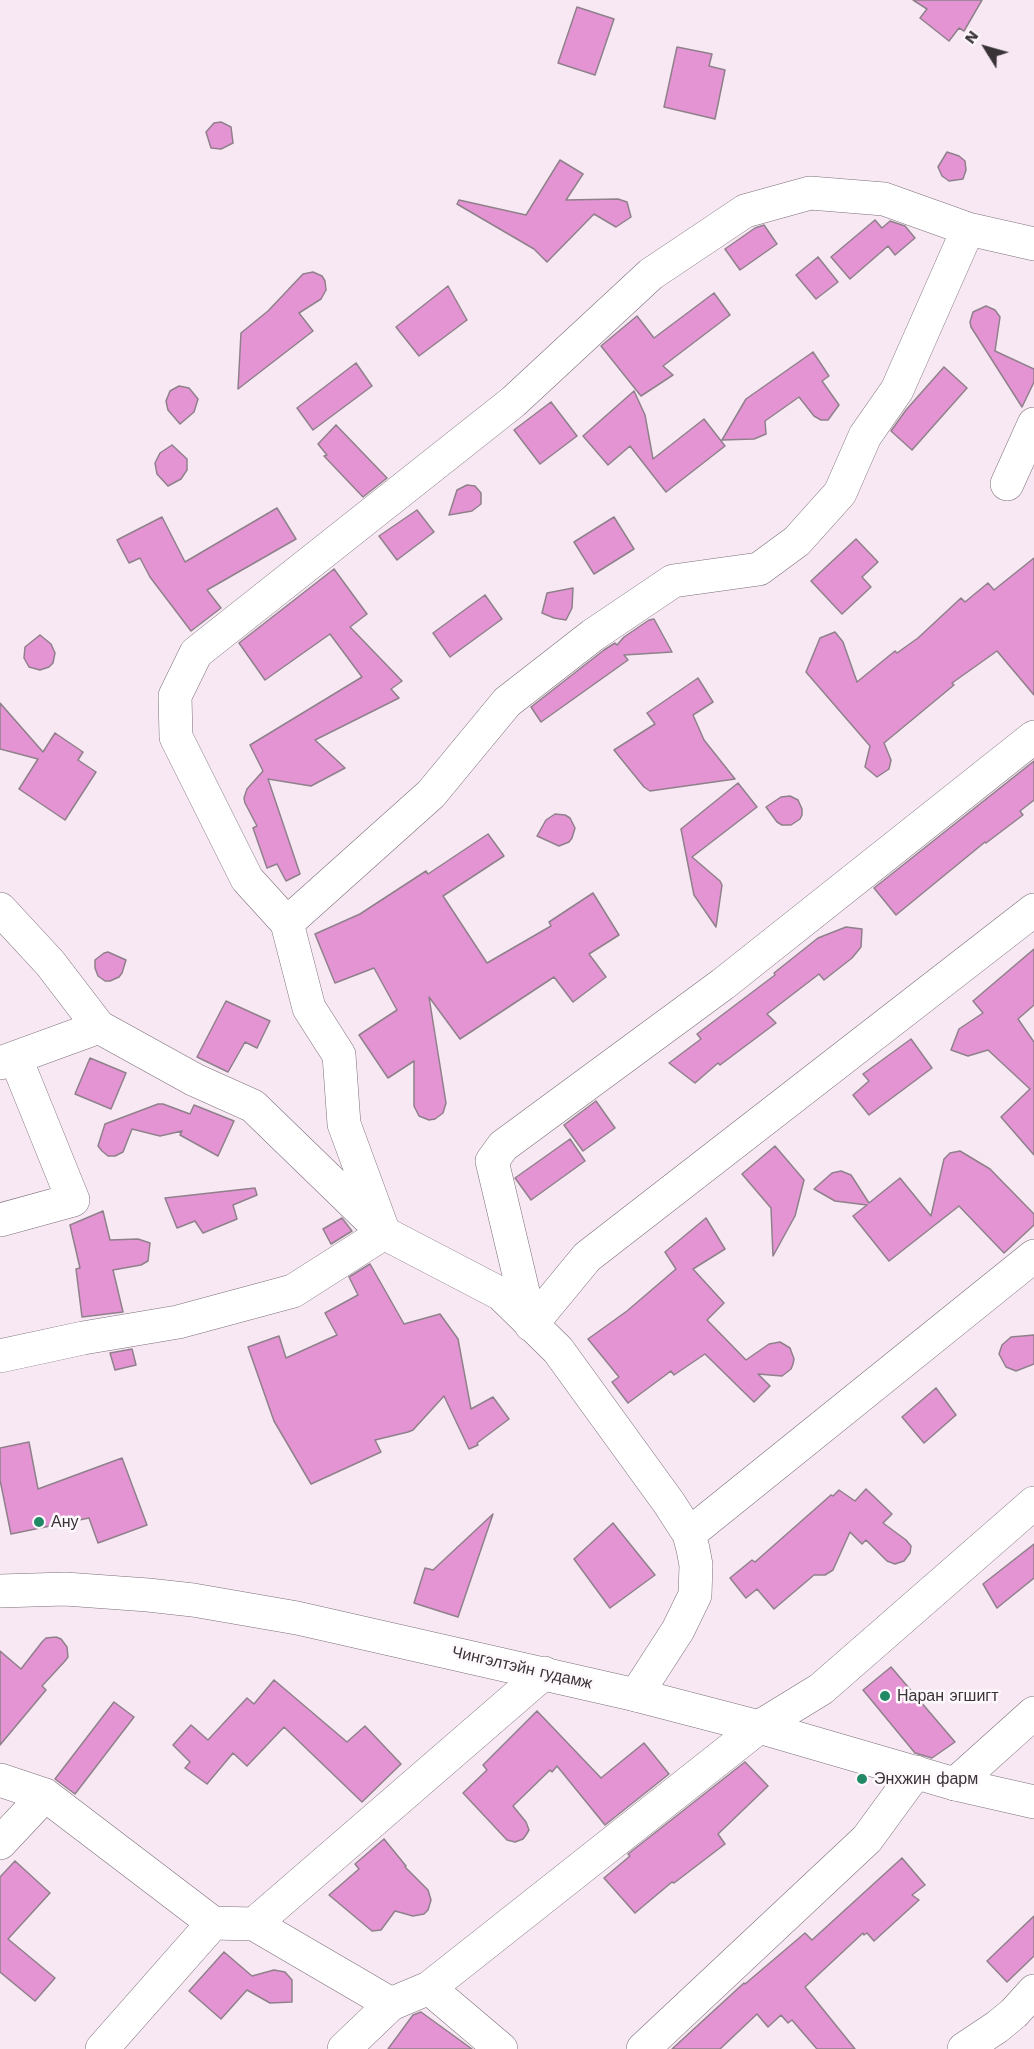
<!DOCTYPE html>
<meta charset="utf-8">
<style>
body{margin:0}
#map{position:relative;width:1034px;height:2049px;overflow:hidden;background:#f7e8f3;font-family:"Work Sans",sans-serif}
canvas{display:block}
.north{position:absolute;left:956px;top:18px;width:60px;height:60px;-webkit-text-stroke:4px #fef8fd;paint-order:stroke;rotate:307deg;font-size:16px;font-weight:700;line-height:24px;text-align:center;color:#393337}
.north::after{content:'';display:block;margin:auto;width:21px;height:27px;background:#393337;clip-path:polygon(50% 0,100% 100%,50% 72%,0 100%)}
</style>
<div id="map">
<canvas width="1034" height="2049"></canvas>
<div class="north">N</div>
</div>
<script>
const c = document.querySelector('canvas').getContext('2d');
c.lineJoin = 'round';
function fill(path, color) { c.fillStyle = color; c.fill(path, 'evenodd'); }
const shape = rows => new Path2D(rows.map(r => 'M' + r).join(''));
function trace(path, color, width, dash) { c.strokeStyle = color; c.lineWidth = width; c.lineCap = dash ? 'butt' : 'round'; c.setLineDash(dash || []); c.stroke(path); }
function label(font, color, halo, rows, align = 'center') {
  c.font = font + ' "Work Sans",sans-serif'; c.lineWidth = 5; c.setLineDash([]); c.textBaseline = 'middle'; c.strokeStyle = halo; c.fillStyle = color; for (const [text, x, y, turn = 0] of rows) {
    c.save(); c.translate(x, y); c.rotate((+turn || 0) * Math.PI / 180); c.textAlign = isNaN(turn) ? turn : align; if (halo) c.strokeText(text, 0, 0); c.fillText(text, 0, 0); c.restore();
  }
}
const building = shape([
 [913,0,982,0,964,31,959,28,949,41,920,18,927,9,913,0],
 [577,7,614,19,595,75,558,63,577,7],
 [677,47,712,54,709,66,725,70,715,119,664,107,677,47],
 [221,122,231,127,233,143,221,149,211,148,206,132,214,123,221,122],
 [947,152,959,156,965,161,966,170,963,179,949,181,942,176,938,167,947,152],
 [560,160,583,174,566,200,618,199,627,202,631,217,616,227,594,214,547,262,534,249,457,204,459,200,526,215,560,160],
 [875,220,882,228,890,221,905,226,915,238,895,255,888,246,850,279,831,257,875,220],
 [764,225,777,244,740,270,725,249,755,228,764,225],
 [818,257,838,282,816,299,796,275,818,257],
 [313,272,322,276,325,281,326,290,321,299,299,313,313,331,238,389,241,333,268,311,303,274,313,272],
 [448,286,467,320,419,356,396,327,448,286],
 [714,293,730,315,663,366,673,375,641,396,601,346,637,316,654,338,714,293],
 [986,306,995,310,1000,317,995,351,1034,369,1034,382,1022,407,971,327,970,322,973,312,986,306],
 [813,352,829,376,822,381,839,405,828,420,821,420,814,416,799,397,765,421,766,434,754,439,722,440,746,399,813,352],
 [356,363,372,386,313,430,297,408,356,363],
 [944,367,967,388,912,450,891,431,906,410,944,367],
 [179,386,189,388,198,399,194,412,180,424,168,410,166,401,170,391,179,386],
 [634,391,645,415,653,459,704,419,725,446,666,492,630,446,608,465,583,436,634,391],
 [551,402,577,436,540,464,514,430,551,402],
 [336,425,387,478,363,497,324,456,327,455,318,444,336,425],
 [172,445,187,459,187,470,181,479,168,486,157,474,155,463,160,453,172,445],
 [467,485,475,486,481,493,481,504,472,511,449,515,457,490,467,485],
 [277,508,296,539,207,590,221,608,191,631,150,577,140,558,129,563,117,540,162,517,185,562,277,508],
 [417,510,434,532,397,560,379,536,417,510],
 [614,517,634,549,594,574,574,542,614,517],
 [856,539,878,562,862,577,871,587,842,614,811,581,856,539],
 [1034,558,1034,695,997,651,952,683,954,685,884,743,891,760,889,769,877,777,865,767,870,746,806,672,820,638,835,632,843,642,857,682,895,651,897,653,918,638,961,598,965,602,988,583,994,590,1034,558],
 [334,569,367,614,350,627,402,681,391,689,399,698,315,740,345,768,311,786,268,779,300,874,286,881,277,864,267,868,253,828,257,826,245,803,244,798,247,789,263,771,250,745,362,677,330,634,265,680,239,643,334,569],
 [573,588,572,608,566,620,554,618,542,613,547,593,573,588],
 [485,595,502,619,450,657,433,633,485,595],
 [654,619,672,652,624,655,628,660,541,722,531,707,604,650,615,643,617,645,624,637,649,620,654,619],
 [40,635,51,644,55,653,53,663,49,667,40,670,29,667,24,658,25,647,40,635],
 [698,678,713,702,693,715,704,740,735,779,650,791,644,787,614,750,655,724,647,713,698,678],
 [0,703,43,752,55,733,83,752,78,760,96,772,65,820,19,789,38,759,0,749,0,703],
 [1034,761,1034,800,1020,811,1023,815,986,843,985,842,896,915,874,888,1034,761],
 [738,783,757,807,692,857,720,881,722,885,716,927,694,895,681,829,738,783],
 [790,796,798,800,802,809,802,815,800,819,791,825,782,825,777,822,766,807,781,797,790,796],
 [555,814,565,815,570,818,575,828,572,838,569,842,559,846,537,836,546,820,555,814],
 [488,834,504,856,443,896,487,963,551,926,549,922,593,893,619,935,589,954,606,977,573,1002,554,977,460,1039,429,997,446,1103,443,1113,435,1119,429,1120,419,1116,414,1106,414,1061,388,1078,359,1035,397,1010,374,968,335,983,315,934,360,914,426,871,428,874,488,834],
 [846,927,862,929,861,947,852,958,824,980,819,974,767,1014,776,1023,720,1065,718,1063,695,1083,669,1063,701,1039,697,1034,775,975,774,973,818,938,846,927],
 [1034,949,1034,1005,1018,1019,1034,1042,1034,1155,1001,1117,1030,1089,988,1050,968,1056,951,1050,959,1029,983,1013,973,1001,1034,949],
 [108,952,126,960,122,973,119,977,110,981,105,981,98,976,95,968,95,960,104,953,108,952],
 [226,1001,270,1021,257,1048,245,1042,228,1072,197,1057,226,1001],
 [911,1039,932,1068,869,1115,853,1095,869,1081,863,1074,911,1039],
 [90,1058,126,1073,111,1109,75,1094,90,1058],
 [596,1101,615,1128,583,1151,564,1125,596,1101],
 [158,1104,163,1104,190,1114,194,1105,234,1121,218,1156,180,1135,182,1131,160,1136,132,1129,123,1152,115,1156,108,1156,102,1151,98,1146,105,1124,158,1104],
 [570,1139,585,1161,531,1200,515,1178,570,1139],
 [775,1146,804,1180,795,1216,773,1256,771,1208,742,1174,775,1146],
 [960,1151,990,1169,1034,1214,1034,1225,1004,1253,959,1206,889,1261,853,1216,867,1205,835,1201,814,1189,832,1173,841,1171,851,1175,869,1203,900,1178,931,1216,944,1159,950,1153,960,1151],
 [255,1188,257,1195,233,1205,237,1219,203,1233,195,1221,177,1228,165,1198,255,1188],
 [103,1211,110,1240,138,1239,150,1243,148,1261,141,1265,113,1270,123,1312,82,1317,76,1269,80,1268,70,1225,103,1211],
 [342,1218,352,1231,331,1244,323,1229,342,1218],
 [706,1218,725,1249,693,1269,724,1303,707,1320,746,1360,769,1344,780,1342,790,1348,794,1359,793,1364,791,1369,782,1376,758,1374,770,1386,754,1402,705,1354,674,1375,671,1371,628,1403,612,1382,619,1377,588,1339,627,1311,676,1269,665,1252,706,1218],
 [370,1264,404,1324,440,1314,458,1339,471,1409,493,1397,509,1419,477,1443,478,1445,469,1449,444,1396,413,1430,408,1432,375,1440,381,1452,311,1484,274,1421,248,1347,279,1336,286,1358,337,1335,325,1313,358,1295,349,1277,370,1264],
 [1034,1335,1034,1364,1016,1371,1006,1367,999,1354,1002,1345,1011,1337,1034,1335],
 [132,1349,136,1365,115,1370,110,1353,132,1349],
 [936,1388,956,1415,924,1443,902,1417,936,1388],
 [29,1442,38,1489,122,1458,147,1525,98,1543,89,1518,11,1534,0,1480,0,1448,29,1442],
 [866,1489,892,1514,883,1523,906,1540,911,1546,910,1553,904,1561,895,1564,887,1561,866,1540,862,1544,850,1532,833,1570,825,1575,814,1575,774,1609,757,1589,746,1598,730,1578,752,1560,755,1562,831,1495,833,1496,839,1490,855,1501,866,1489],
 [493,1514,458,1617,414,1603,425,1568,433,1570,493,1514],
 [613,1523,655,1575,610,1608,574,1559,613,1523],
 [1034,1544,1034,1578,997,1608,983,1584,1034,1544],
 [56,1637,61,1639,67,1647,68,1657,65,1661,42,1686,46,1690,0,1745,0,1651,21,1669,42,1642,46,1638,56,1637],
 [891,1667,955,1742,932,1758,915,1753,863,1690,891,1667],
 [274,1680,347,1742,365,1726,401,1764,362,1802,284,1727,247,1766,233,1753,207,1784,185,1768,190,1762,173,1745,191,1725,208,1740,247,1698,254,1704,274,1680],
 [114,1702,134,1717,75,1794,55,1779,114,1702],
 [537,1711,601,1778,644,1743,669,1774,605,1825,557,1766,552,1772,550,1770,513,1806,526,1822,529,1830,526,1835,523,1839,515,1842,507,1840,463,1793,487,1770,483,1765,537,1711],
 [745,1762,768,1786,718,1834,725,1844,674,1883,672,1882,635,1913,604,1878,630,1856,628,1854,745,1762],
 [384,1839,406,1866,405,1867,428,1890,431,1900,428,1910,424,1914,413,1916,395,1911,381,1930,372,1931,329,1895,359,1869,355,1864,384,1839],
 [902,1858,925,1885,912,1895,919,1900,874,1941,867,1933,864,1935,863,1933,805,1987,855,2049,817,2049,792,2020,788,2023,781,2015,768,2027,757,2014,720,2049,672,2049,744,1983,745,1984,805,1933,812,1940,902,1858],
 [15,1861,50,1893,8,1939,55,1978,35,2001,0,1972,0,1877,15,1861],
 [1034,1916,1034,1956,1007,1982,987,1961,1034,1916],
 [224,1952,252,1976,274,1970,285,1972,292,1980,292,2002,270,2003,247,1990,221,2019,189,1991,224,1952],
 [421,2012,472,2049,388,2049,413,2015,421,2012]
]);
const minor = shape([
 [1007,484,1034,424],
 [0,909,50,963,99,1027,195,1080,253,1106,384,1233,501,1294,558,1350,669,1503,689,1534,693,1549,696,1565,695,1595,678,1630,636,1695],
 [287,923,431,794,507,702,593,635,673,581,759,569,797,541,840,493,865,436,897,390,968,229],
 [0,1063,99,1027],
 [0,1220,73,1200,16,1059],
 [531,1325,492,1161,503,1146,723,984,1034,737],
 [531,1325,587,1257,1034,910],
 [0,1356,83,1338,178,1322,293,1291,384,1233,344,1124,339,1055,309,1008,287,923,247,879,176,737,175,696,196,653,513,402,651,274,745,211,810,193,884,199,968,229,1034,244],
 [689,1534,1034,1256],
 [0,1780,45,1795,213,1923,254,1924,391,2004,429,1988,501,2049],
 [955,1784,1034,1713],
 [0,1843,45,1795],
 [254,1924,544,1673],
 [429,1988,759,1727,821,1689,1034,1503],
 [102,2049,213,1923],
 [344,2049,391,2004],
 [643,2049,867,1839,916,1772],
 [964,2049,997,2027,1014,2013,1034,1991]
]);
const secondary = shape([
 [0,1591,65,1589,148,1595,193,1600,297,1618,636,1695,759,1727,955,1784,1034,1802]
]);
const markers = [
 [39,1522,6,"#218966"],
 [885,1696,6,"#218966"],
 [862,1779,6,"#218966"]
];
const poiNames = [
 ["Ану",51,1522],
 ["Наран эгшигт",897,1696],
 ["Энхжин фарм",874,1779]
];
const streetNames = [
 ["Чингэлтэйн гудамж",522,1668,13]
];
fill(building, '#e594d3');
trace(building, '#8f818b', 1.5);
trace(minor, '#7c6f79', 34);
trace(secondary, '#7c6f79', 34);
trace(minor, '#fff', 33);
trace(secondary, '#fff', 33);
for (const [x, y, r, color] of markers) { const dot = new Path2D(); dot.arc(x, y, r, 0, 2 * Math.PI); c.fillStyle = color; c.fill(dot); trace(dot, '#fef8fd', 2); }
label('16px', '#393337', '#fef8fd', poiNames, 'left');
label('16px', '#393337', '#fef8fd', streetNames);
</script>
